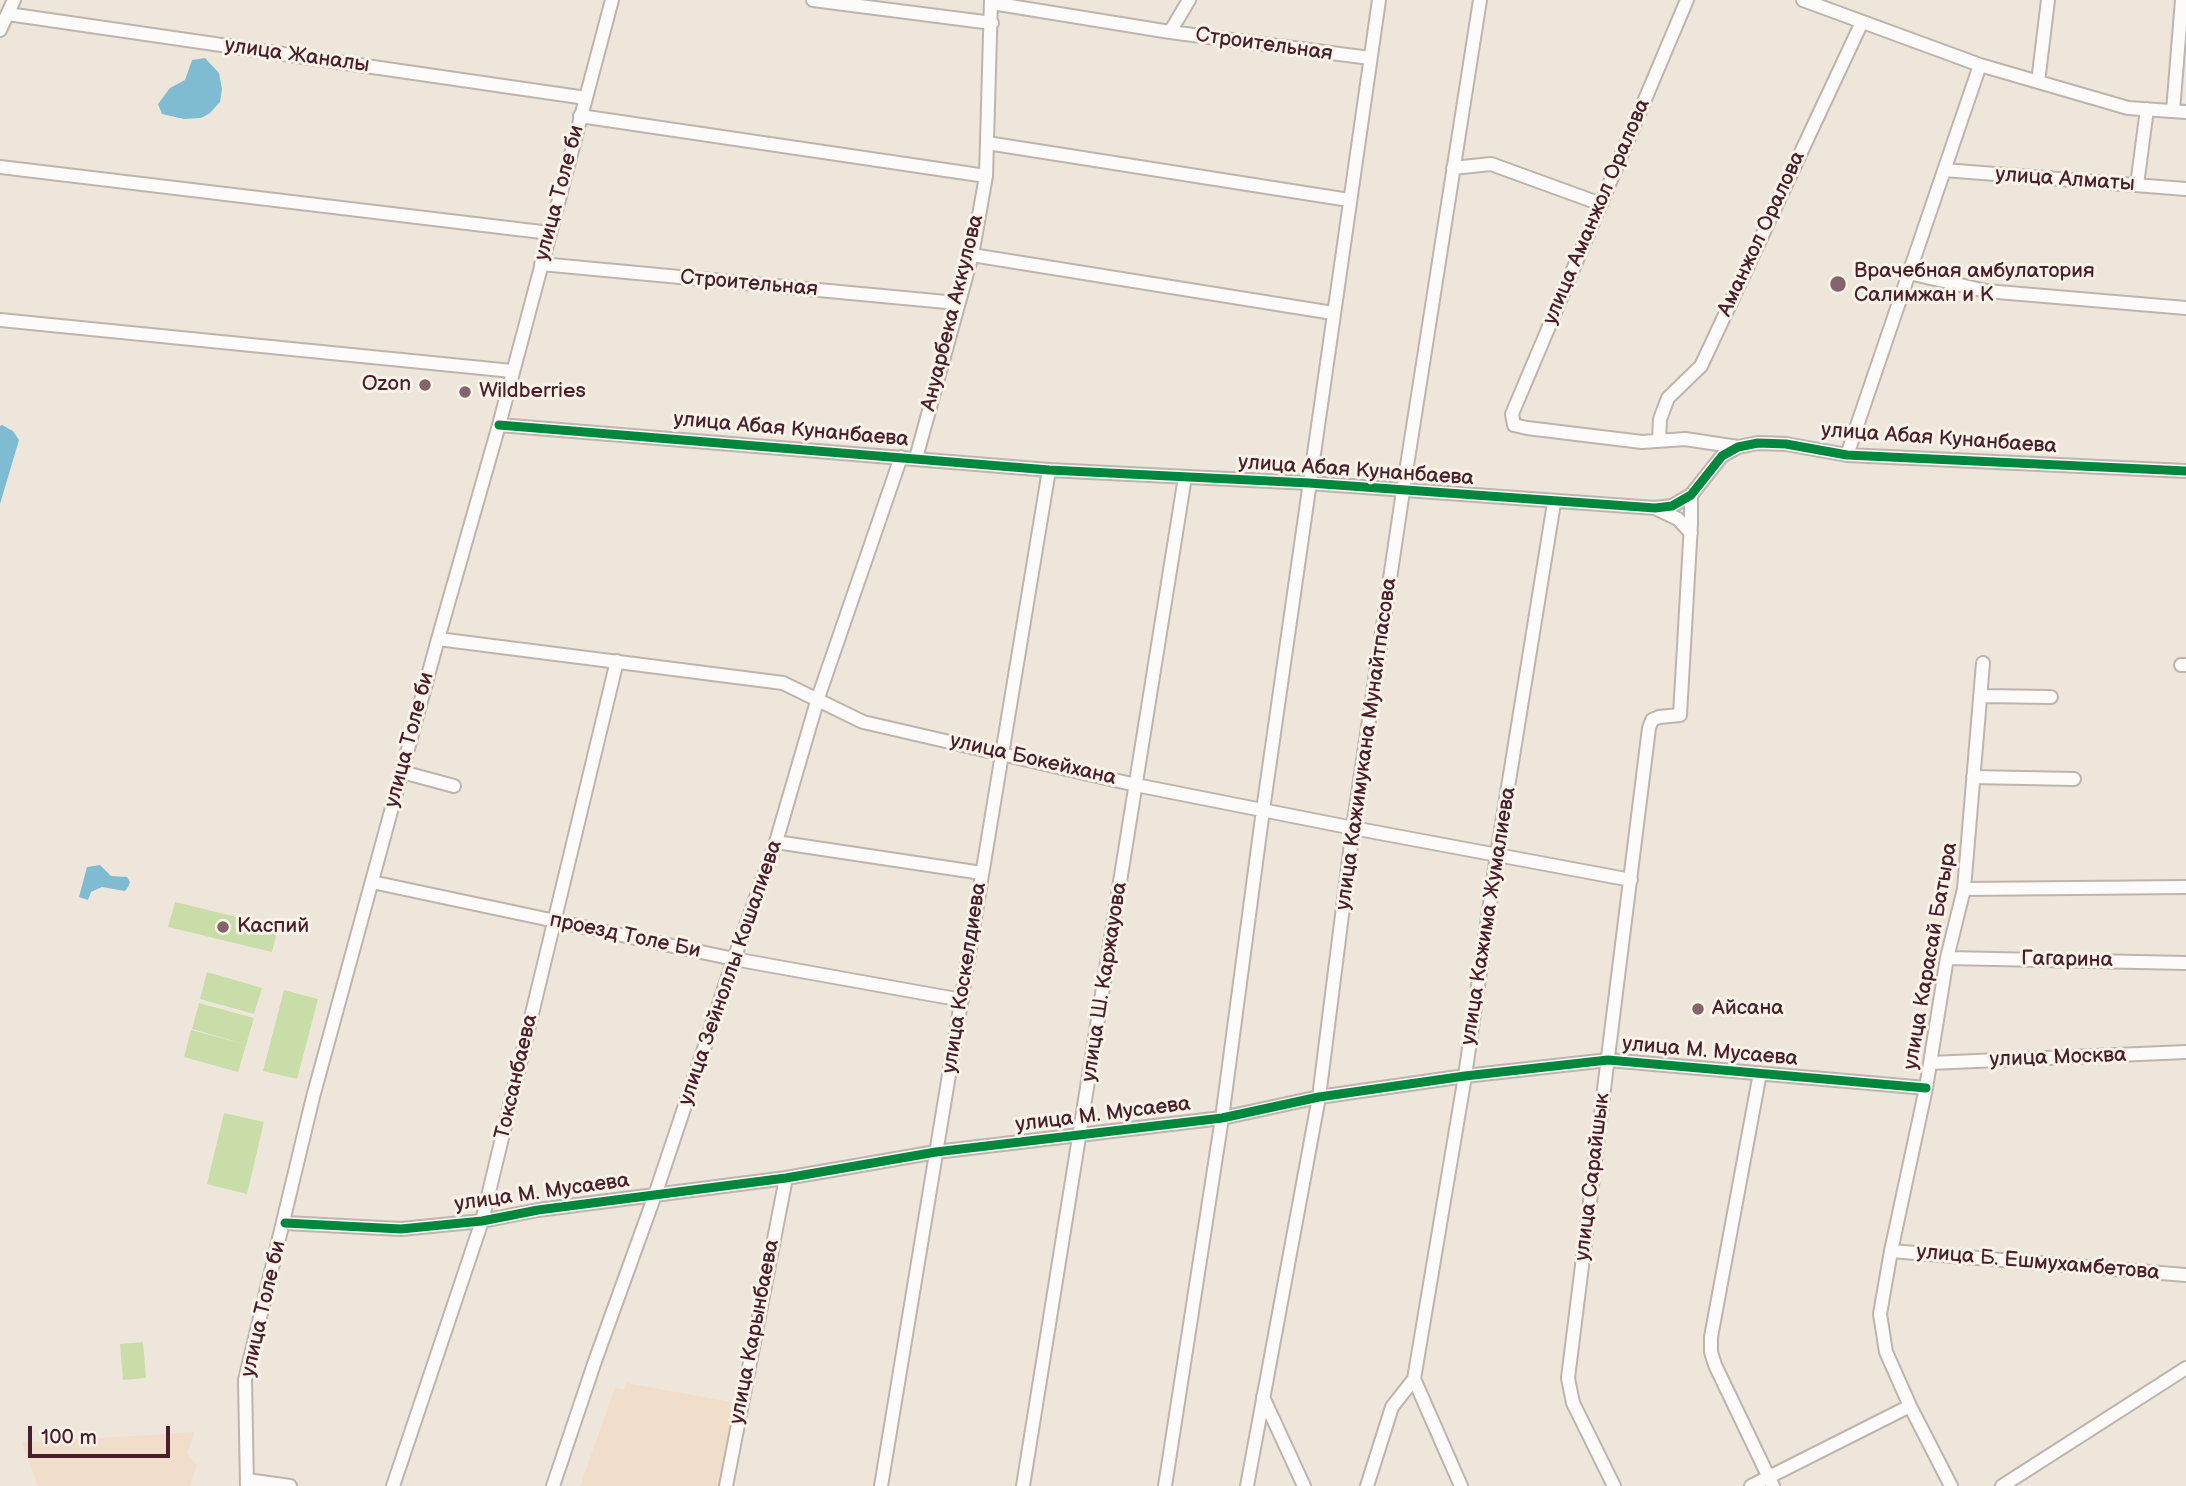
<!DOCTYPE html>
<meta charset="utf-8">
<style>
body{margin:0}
#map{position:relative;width:2186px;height:1486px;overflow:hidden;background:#eee6db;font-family:"Balsamiq Sans",sans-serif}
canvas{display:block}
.scale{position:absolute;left:28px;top:1426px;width:142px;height:32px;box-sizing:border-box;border:4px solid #4a1f2b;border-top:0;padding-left:9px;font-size:21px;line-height:24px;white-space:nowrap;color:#4a1f2b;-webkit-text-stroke:5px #f7f3e8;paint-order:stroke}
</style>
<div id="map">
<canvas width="2186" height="1486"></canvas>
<div class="scale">100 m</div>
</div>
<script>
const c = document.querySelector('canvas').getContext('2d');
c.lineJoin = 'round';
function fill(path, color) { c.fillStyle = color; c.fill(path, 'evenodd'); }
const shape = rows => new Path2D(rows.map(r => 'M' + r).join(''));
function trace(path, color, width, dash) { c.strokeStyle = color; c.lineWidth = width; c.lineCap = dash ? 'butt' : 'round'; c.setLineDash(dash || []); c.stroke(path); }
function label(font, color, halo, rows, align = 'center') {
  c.font = font + ' "Balsamiq Sans",sans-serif'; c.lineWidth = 6; c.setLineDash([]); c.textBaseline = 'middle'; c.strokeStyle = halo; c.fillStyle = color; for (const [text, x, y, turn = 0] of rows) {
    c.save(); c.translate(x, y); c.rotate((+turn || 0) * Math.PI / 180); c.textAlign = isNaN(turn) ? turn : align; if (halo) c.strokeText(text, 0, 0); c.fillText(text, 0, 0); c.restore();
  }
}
const built = shape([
 [626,1383,737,1403,720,1486,580,1486,615,1388,624,1389],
 [195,1432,187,1453,197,1465,190,1486,38,1486,22,1443]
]);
const green = shape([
 [175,902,278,927,272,952,168,927],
 [207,972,262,988,254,1014,200,999],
 [284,990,318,999,297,1079,263,1071],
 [199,1003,254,1018,238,1072,184,1057,191,1030,244,1044,192,1029],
 [224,1113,264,1122,247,1194,207,1184],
 [143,1342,146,1378,123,1380,120,1344]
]);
const water = shape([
 [205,58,219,73,222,89,220,102,210,113,201,118,184,119,162,114,158,104,170,88,185,80,192,60],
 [2,425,13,431,19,440,0,504,0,426],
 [100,865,111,876,127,877,130,882,128,887,125,891,102,887,91,892,88,900,79,897,87,867]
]);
const minor = shape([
 [813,0,992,23],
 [1687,0,1512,414,1514,425,1527,428,1642,442,1685,439,1738,447],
 [1803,0,1980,65,2128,108,2186,112],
 [992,3,1170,32,1370,58],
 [8,14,586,98],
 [0,30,14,0],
 [1170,32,1189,0],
 [2038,82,2048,0],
 [2173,111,2182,0],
 [580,116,986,176],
 [987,143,1349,200],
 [0,167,550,233],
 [1453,168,1491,164,1601,204],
 [1944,170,2186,189],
 [2137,185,2147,109],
 [972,255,1333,313],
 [541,264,957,303],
 [1909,273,1986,291,2186,308],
 [0,320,512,371],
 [499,425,1049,470,1309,483,1655,508,1672,506,1691,495,1722,456,1738,447,1758,443,1786,444,1847,455,2186,471],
 [1659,440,1660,419,1668,398,1701,366,1862,22],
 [1847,455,1980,65],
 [916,458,972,255,986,176,991,0],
 [1655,508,1678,519,1691,533],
 [438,639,783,683,863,722,1136,785,1353,828,1631,880],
 [2181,665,2186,665],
 [1980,696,2051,697],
 [402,772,454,786],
 [1973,777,2074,779],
 [776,842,982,873],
 [372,882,734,959,962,1000],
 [1964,889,2186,887],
 [1947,958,2186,963],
 [1930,1063,2186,1052],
 [1760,1073,1711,1337,1711,1352,1715,1365,1773,1486],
 [285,1223,401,1229,482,1221,538,1210,786,1178,936,1152,1222,1118,1319,1097,1465,1076,1608,1060,1926,1088],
 [1891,1251,2186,1275],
 [1263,1397,1304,1486],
 [247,1480,290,1486],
 [247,1486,245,1380,313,1097,438,639,499,425,612,0],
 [393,1486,482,1221,617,661],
 [553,1486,595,1361,655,1195,734,959,776,842,818,698,901,457],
 [726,1486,786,1178],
 [881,1486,1049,470],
 [1023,1486,1185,477],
 [1165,1486,1222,1118,1263,810,1379,0],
 [1247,1486,1319,1097,1353,828,1403,491,1480,0],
 [1367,1486,1392,1407,1414,1379],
 [1461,1486,1414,1379,1465,1076,1497,855,1554,503],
 [1614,1486,1573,1403,1568,1378,1649,728,1652,720,1659,717,1680,715,1691,524,1691,495],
 [1751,1486,1910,1406],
 [1951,1486,1910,1406,1886,1352,1880,1314,1891,1251,1926,1088,1947,958,1964,889,1983,663],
 [2002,1486,2186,1368]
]);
const cycleway = shape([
 [499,425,1049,470,1309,483,1655,508,1672,506,1691,495,1722,456,1738,447,1758,443,1786,444,1847,455,2186,471],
 [285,1223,401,1229,482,1221,538,1210,786,1178,936,1152,1222,1118,1319,1097,1465,1076,1608,1060,1926,1088]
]);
const markers = [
 [1838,284,9,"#836569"],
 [425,385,7,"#836569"],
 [465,392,7,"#836569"],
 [223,927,7,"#836569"],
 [1698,1009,7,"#836569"]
];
const streetNames = [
 ["Строительная",1264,45,8],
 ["улица Жаналы",297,56,8],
 ["улица Алматы",2065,180,4],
 ["улица Толе би",560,193,-75],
 ["улица Аманжол Оралова",1597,212,-67],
 ["Аманжол Оралова",1762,234,-65],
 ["Строительная",749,284,5],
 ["Ануарбека Аккулова",953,313,-76],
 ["улица Абая Кунанбаева",791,430,5],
 ["улица Абая Кунанбаева",1939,439,4],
 ["улица Абая Кунанбаева",1356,471,4],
 ["улица Толе би",410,740,-75],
 ["улица Кажимукана Мунайтпасова",1367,744,-82],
 ["улица Бокейхана",1033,760,13],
 ["улица Кажима Жумалиева",1489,916,-81],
 ["проезд Толе Би",625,936,12],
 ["улица Карасай Батыра",1931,956,-80],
 ["Гагарина",2067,960,1],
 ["улица Зейноллы Кошалиева",731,973,-71],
 ["улица Коскелдиева",965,978,-81],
 ["улица Ш. Каржауова",1105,982,-81],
 ["улица М. Мусаева",1710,1052,5],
 ["улица Москва",2058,1058,-2],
 ["Токсанбаева",517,1077,-77],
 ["улица М. Мусаева",1103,1115,-7],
 ["улица Сарайшык",1593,1177,-83],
 ["улица М. Мусаева",542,1193,-8],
 ["улица Б. Ешмухамбетова",2038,1263,5],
 ["улица Толе би",264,1309,-77],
 ["улица Карынбаева",755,1332,-79]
];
const poiNames = [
 ["Врачебная амбулатория",1854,272],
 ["Салимжан и К",1854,296],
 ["Ozon",411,385,"right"],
 ["Wildberries",479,392],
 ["Каспий",237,927],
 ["Айсана",1712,1009]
];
fill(built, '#f0ddca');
fill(green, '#c9dda9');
fill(water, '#7fbcd1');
trace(minor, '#bdb4ae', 16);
trace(minor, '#fcfbfa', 12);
trace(cycleway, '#00873e', 9);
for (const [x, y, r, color] of markers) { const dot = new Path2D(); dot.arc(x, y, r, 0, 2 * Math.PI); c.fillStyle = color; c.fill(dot); trace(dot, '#f7f3e8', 2.5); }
label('21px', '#4a1f2b', '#f7f3e8', streetNames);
label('21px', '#4a1f2b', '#f7f3e8', poiNames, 'left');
</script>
